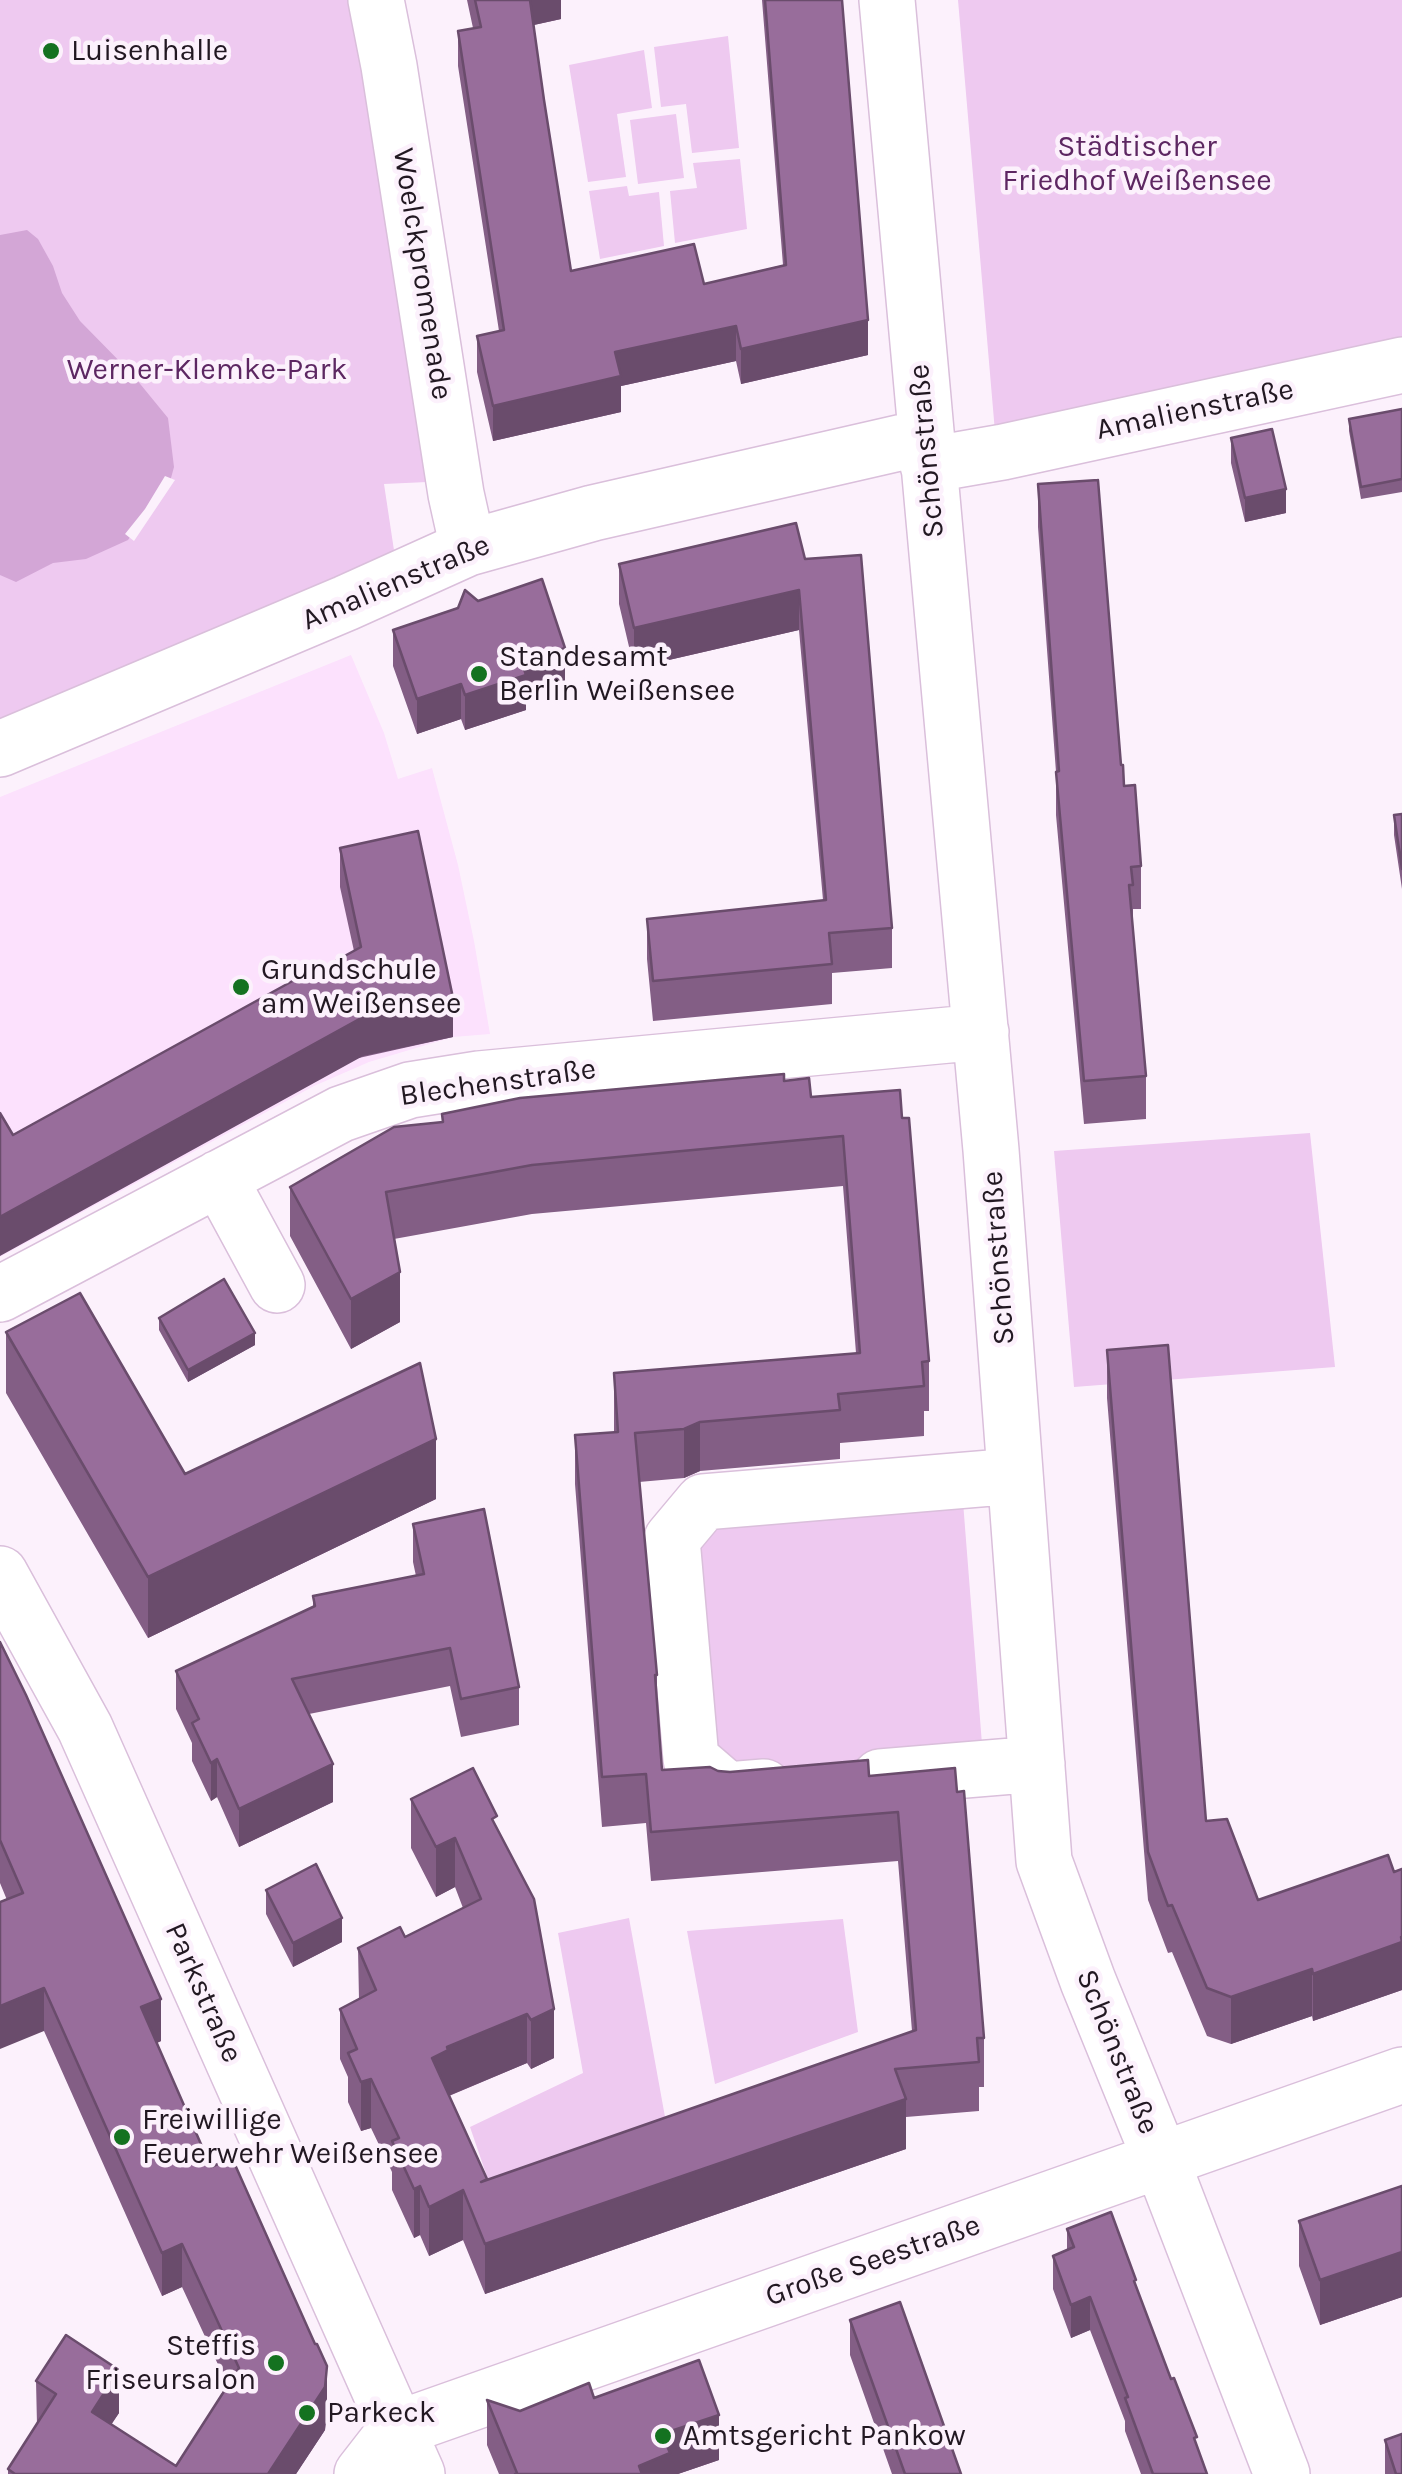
<!DOCTYPE html>
<meta charset="utf-8">
<style>
body{margin:0}
canvas{display:block;background:#fcf1fc}
</style>
<canvas width="1402" height="2474"></canvas>
<script>
const c = document.querySelector('canvas').getContext('2d');
c.lineJoin = 'round';
function fill(path, color) { c.fillStyle = color; c.fill(path, 'evenodd'); }
const shape = rows => new Path2D(rows.map(r => 'M' + r).join(''));
function trace(path, color, width, dash) { c.strokeStyle = color; c.lineWidth = width; c.lineCap = dash ? 'butt' : 'round'; c.setLineDash(dash || []); c.stroke(path); }
function label(font, color, halo, rows, align = 'center') {
  c.font = font + ' Karla,sans-serif'; c.lineWidth = 9; c.setLineDash([]); c.textBaseline = 'middle'; c.strokeStyle = halo; c.fillStyle = color; for (const [text, x, y, turn = 0] of rows) {
    c.save(); c.translate(x, y); c.rotate((+turn || 0) * Math.PI / 180); c.textAlign = isNaN(turn) ? turn : align; if (halo) c.strokeText(text, 0, 0); c.fillText(text, 0, 0); c.restore();
  }
}
const built = shape([
 [351,655,384,733,398,779,432,768,458,865,474,941,490,1034,453,1037,369,1062,314,1086,0,1257,0,797]
]);
const green = shape([
 [0,0,349,0,368,79,427,482,384,484,395,557,0,721],
 [958,0,1402,0,1402,344,995,432],
 [728,36,739,148,692,153,686,104,661,107,654,47],
 [644,50,652,108,617,114,626,177,588,182,569,65],
 [676,114,684,178,638,184,630,120],
 [740,159,747,229,675,243,670,191,697,188,693,163],
 [627,186,629,196,659,192,664,246,600,259,589,191],
 [1310,1133,1335,1367,1074,1387,1054,1151],
 [962,1489,983,1757,749,1775,708,1757,692,1531],
 [629,1918,669,2139,496,2203,470,2127,583,2073,558,1933],
 [843,1919,858,2032,715,2084,687,1931]
]);
const water = shape([
 [27,230,38,239,53,266,62,293,80,321,132,374,168,418,174,467,171,478,128,540,86,559,53,563,16,582,0,575,0,235]
]);
const pier = shape([
 [165,476,175,480,134,541,125,534,145,509]
]);
const minor = shape([
 [376,0,389,66,456,494,468,548],
 [887,0,991,1150,1044,1861,1088,1981,1161,2160,1282,2474],
 [928,465,1003,452,1402,365],
 [0,749,346,603,468,548,593,513,925,437],
 [219,1178,277,1285],
 [0,1294,341,1114,410,1090,479,1079,981,1032],
 [0,1574,85,1728,417,2474],
 [880,1777,1037,1764],
 [764,1787,727,1790,691,1759,672,1539,703,1502,1015,1476],
 [362,2474,397,2429,1402,2075]
]);
const wall = shape([
 [467,0,561,0,561,19,534,25,544,100,571,271,704,284,783,265,762,0,842,0,868,355,741,384,736,361,621,386,621,412,493,441,477,372,477,336,499,331,458,66,458,31,473,28],
 [1402,409,1402,492,1361,499,1349,431,1349,419],
 [1231,438,1286,513,1245,522,1231,463],
 [1038,484,1121,765,1141,866,1141,909,1133,909,1133,926,1146,1076,1146,1119,1084,1124,1056,815,1056,772,1038,527],
 [796,523,892,928,892,968,832,973,832,1004,653,1021,647,959,647,919,823,900,799,630,634,668,619,604,619,564],
 [393,630,565,683,526,696,526,710,465,730,461,719,417,734,393,666],
 [1402,814,1402,889,1394,835,1394,815],
 [340,848,453,1037,13,1135,354,951,340,887],
 [784,1081,811,1097,902,1118,929,1361,929,1411,924,1411,924,1436,840,1443,840,1459,700,1471,684,1478,639,1482,657,1675,657,1699,662,1770,718,1771,869,1776,955,1768,984,2038,984,2087,979,2087,979,2111,906,2117,906,2149,485,2294,463,2240,429,2256,420,2235,414,2238,392,2190,392,2172,371,2128,361,2131,348,2102,348,2077,340,2059,340,2009,359,2000,358,1948,405,1937,463,1908,455,1887,436,1897,411,1848,411,1799,497,1828,554,2058,531,2069,527,2063,449,2096,487,2180,912,2031,898,1861,651,1881,646,1823,602,1827,575,1484,575,1435,614,1432,614,1373,856,1353,843,1186,532,1214,394,1239,400,1322,351,1349,290,1236,290,1187,442,1122,442,1114],
 [159,1318,255,1345,188,1382,159,1330],
 [6,1332,185,1474,436,1499,148,1638,6,1393],
 [1107,1350,1206,1821,1258,1900,1402,1869,1402,1990,1313,2021,1312,2016,1231,2044,1207,2036,1172,1952,1168,1953,1148,1900,1107,1398],
 [413,1524,519,1687,519,1725,461,1737,450,1686,309,1714,333,1802,239,1847,217,1797,211,1801,192,1761,192,1743,176,1709,176,1671,313,1607,313,1596,416,1576,413,1562],
 [0,1642,161,2041,157,2043,211,2167,327,2409,325,2430,296,2474,8,2474,8,2469,37,2425,36,2381,119,2413,111,2424,176,2466,228,2386,182,2287,162,2296,44,2031,7,1900,0,1883],
 [266,1890,342,1942,293,1967,266,1914],
 [1402,2186,1402,2297,1320,2325,1299,2266,1299,2221],
 [1067,2229,1136,2288,1207,2474,1141,2474,1125,2431,1125,2421,1090,2330,1071,2338,1053,2289,1053,2256,1067,2250],
 [850,2320,961,2474,892,2474,850,2355],
 [594,2398,719,2460,678,2474,499,2474,487,2445,487,2400,520,2411],
 [1385,2440,1402,2474,1385,2474]
]);
const shadedWall = shape([
 [529,0,561,0,561,19,529,26],
 [868,320,868,355,741,384,741,349],
 [736,326,736,361,621,386,621,412,493,441,493,406,615,352],
 [1286,489,1286,513,1245,522,1245,498],
 [799,590,799,630,634,668,634,628],
 [565,648,565,683,526,696,526,710,465,730,465,695,522,663],
 [461,684,461,719,417,734,417,699],
 [453,998,453,1037,363,1056,0,1256,0,1217,363,1017],
 [400,1272,400,1322,351,1349,351,1299],
 [255,1333,255,1345,188,1382,188,1370],
 [700,1422,700,1471,684,1478,684,1429],
 [436,1439,436,1499,148,1638,148,1577],
 [217,1759,217,1797,211,1801,211,1763],
 [333,1764,333,1802,239,1847,239,1809],
 [455,1838,455,1887,436,1897,436,1847],
 [342,1918,342,1942,293,1967,293,1943],
 [1402,1937,1402,1990,1313,2021,1313,1974],
 [1312,1969,1312,2016,1231,2044,1231,1997],
 [44,1988,44,2031,0,2049,0,2006],
 [161,1999,161,2041,141,2050,141,2007],
 [554,2009,554,2058,531,2069,531,2020],
 [527,2014,527,2063,448,2096,432,2058,447,2047],
 [371,2079,371,2128,361,2131,361,2082],
 [906,2099,906,2149,485,2294,485,2244],
 [420,2186,420,2235,414,2238,414,2189],
 [463,2190,463,2240,429,2256,429,2207],
 [182,2244,182,2287,162,2296,162,2253],
 [1402,2252,1402,2297,1320,2325,1320,2280],
 [1090,2297,1090,2330,1071,2338,1071,2305],
 [327,2366,327,2409,325,2430,296,2474,268,2474],
 [119,2370,119,2413,92,2454,92,2412],
 [719,2415,719,2460,678,2474,639,2474,639,2466,662,2434]
]);
const building = shape([
 [475,0,530,0,544,100,571,271,694,244,704,284,786,265,765,0,842,0,868,320,741,349,736,326,615,352,621,376,493,406,477,336,504,330,458,31,481,27,475,0],
 [1402,409,1402,479,1361,487,1349,419,1402,409],
 [1272,429,1286,489,1245,498,1231,438,1272,429],
 [1098,480,1121,765,1123,765,1124,786,1135,785,1141,866,1131,867,1133,885,1129,885,1146,1076,1084,1081,1056,772,1059,771,1038,484,1098,480],
 [796,523,805,559,861,555,892,928,829,933,832,964,653,981,647,919,826,900,799,590,634,628,619,564,796,523],
 [542,579,565,648,522,663,526,675,465,695,461,684,417,699,393,630,458,608,465,590,478,601,542,579],
 [1402,814,1402,869,1394,815,1402,814],
 [418,831,453,998,363,1017,0,1217,0,1113,13,1135,298,978,299,981,361,947,340,848,418,831],
 [784,1074,784,1081,809,1078,811,1097,900,1090,902,1118,909,1118,929,1361,922,1362,924,1386,838,1394,840,1410,700,1422,684,1429,635,1433,657,1675,655,1675,662,1770,710,1767,718,1771,730,1772,868,1760,869,1776,955,1768,957,1792,964,1791,984,2038,977,2038,979,2062,895,2069,906,2099,485,2244,463,2190,429,2207,420,2186,414,2189,392,2141,399,2138,371,2079,361,2082,348,2053,357,2049,340,2009,376,1990,358,1948,400,1927,405,1937,481,1899,455,1838,436,1847,411,1799,473,1768,497,1816,492,1819,534,1899,554,2009,531,2020,527,2014,447,2047,448,2050,432,2058,487,2179,481,2182,916,2030,898,1812,651,1832,646,1774,602,1777,575,1435,618,1432,614,1373,860,1353,843,1136,532,1165,386,1192,400,1272,351,1299,290,1187,394,1127,443,1122,442,1114,520,1098,784,1074],
 [224,1279,255,1333,188,1370,159,1318,224,1279],
 [80,1293,185,1474,420,1363,436,1439,148,1577,6,1332,80,1293],
 [1168,1345,1206,1821,1227,1819,1258,1900,1388,1855,1394,1872,1402,1869,1402,1937,1401,1937,1402,1942,1313,1974,1312,1969,1231,1997,1207,1988,1172,1905,1168,1906,1148,1852,1107,1350,1168,1345],
 [484,1509,519,1687,461,1699,450,1648,292,1679,333,1764,239,1809,217,1759,211,1763,192,1723,199,1719,176,1671,315,1606,313,1596,424,1574,413,1524,484,1509],
 [0,1642,26,1695,161,1999,141,2007,211,2167,232,2158,315,2344,317,2344,327,2366,325,2387,268,2474,15,2474,8,2469,56,2394,36,2381,66,2335,119,2370,92,2412,176,2466,239,2368,182,2244,162,2253,44,1988,0,2006,0,1902,23,1893,0,1840,0,1642],
 [316,1864,342,1918,293,1943,266,1890,316,1864],
 [1402,2186,1402,2252,1320,2280,1299,2221,1402,2186],
 [1111,2212,1136,2280,1134,2281,1171,2379,1174,2378,1197,2437,1194,2438,1207,2474,1153,2474,1125,2398,1128,2397,1090,2297,1071,2305,1053,2256,1074,2247,1067,2229,1111,2212],
 [900,2302,961,2474,905,2474,850,2320,900,2302],
 [699,2360,719,2415,662,2434,670,2453,639,2466,642,2474,515,2474,517,2473,487,2400,520,2411,589,2383,594,2398,699,2360],
 [1402,2434,1402,2474,1396,2474,1385,2440,1402,2434]
]);
const markers = [
 [51,51,10,"#147220"],
 [479,674,10,"#147220"],
 [241,987,10,"#147220"],
 [122,2137,10,"#147220"],
 [276,2363,10,"#147220"],
 [307,2413,10,"#147220"],
 [663,2436,10,"#147220"]
];
const poiNames = [
 ["Luisenhalle",71,51],
 ["Standesamt",499,657],
 ["Berlin Weißensee",499,691],
 ["Grundschule",261,970],
 ["am Weißensee",261,1004],
 ["Freiwillige",142,2120],
 ["Feuerwehr Weißensee",142,2154],
 ["Steffis",256,2346,"right"],
 ["Friseursalon",256,2380,"right"],
 ["Parkeck",327,2413],
 ["Amtsgericht Pankow",683,2436]
];
const parkNames = [
 ["Städtischer",1137,147],
 ["Friedhof Weißensee",1137,181],
 ["Werner-Klemke-Park",207,370]
];
const streetNames = [
 ["Woelckpromenade",422,274,81],
 ["Amalienstraße",1195,410,-12],
 ["Schönstraße",927,451,-95],
 ["Amalienstraße",396,583,-23],
 ["Blechenstraße",498,1083,-8],
 ["Schönstraße",999,1258,-94],
 ["Parkstraße",203,1993,66],
 ["Schönstraße",1117,2052,68],
 ["Große Seestraße",873,2261,-19]
];
fill(built, '#fce1fd');
fill(green, '#eec9f0');
fill(water, '#d3a6d6');
fill(pier, '#fcf1fc');
trace(minor, '#dabfdb', 58);
trace(minor, '#fff', 55);
fill(wall, '#835e85');
fill(shadedWall, '#6a4c6c');
fill(building, '#986d9b');
trace(building, '#6a4c6c', 2.5);
for (const [x, y, r, color] of markers) { const dot = new Path2D(); dot.arc(x, y, r, 0, 2 * Math.PI); c.fillStyle = color; c.fill(dot); trace(dot, '#fcf1fc', 4); }
label('30px', '#221822', '#fcf1fc', poiNames, 'left');
label('30px', '#5d2762', '#fcf1fc', parkNames);
label('30px', '#221822', '#fcf1fc', streetNames);
</script>
